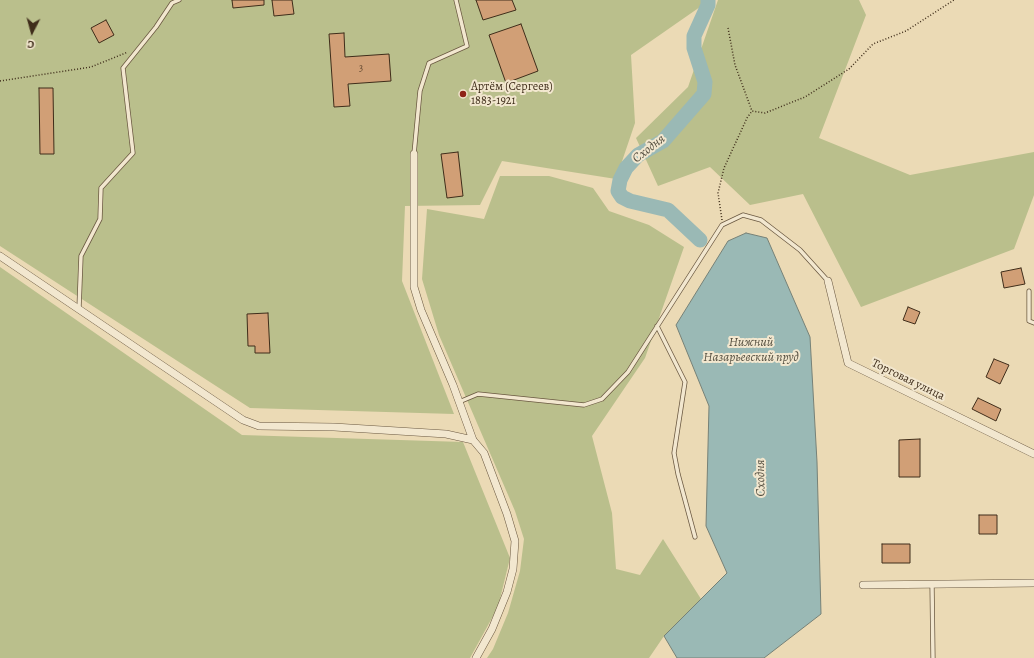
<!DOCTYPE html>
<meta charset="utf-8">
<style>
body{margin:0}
#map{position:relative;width:1034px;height:658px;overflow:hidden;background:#ebdab5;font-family:Alegreya,serif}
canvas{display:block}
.north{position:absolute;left:12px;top:12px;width:40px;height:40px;-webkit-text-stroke:3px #f2e7cf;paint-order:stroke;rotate:186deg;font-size:11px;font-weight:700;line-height:16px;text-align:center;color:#3f2d1a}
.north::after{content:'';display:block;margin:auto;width:14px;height:18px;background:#3f2d1a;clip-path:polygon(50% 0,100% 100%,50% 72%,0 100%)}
</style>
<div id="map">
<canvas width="1034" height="658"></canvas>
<div class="north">С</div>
</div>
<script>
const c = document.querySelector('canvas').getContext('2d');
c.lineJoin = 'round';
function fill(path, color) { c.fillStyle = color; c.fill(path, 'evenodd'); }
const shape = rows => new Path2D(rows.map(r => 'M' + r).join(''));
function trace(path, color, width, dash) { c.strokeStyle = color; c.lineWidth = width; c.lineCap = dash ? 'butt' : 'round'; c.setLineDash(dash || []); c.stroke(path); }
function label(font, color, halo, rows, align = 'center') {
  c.font = font + ' Alegreya,serif'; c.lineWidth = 4; c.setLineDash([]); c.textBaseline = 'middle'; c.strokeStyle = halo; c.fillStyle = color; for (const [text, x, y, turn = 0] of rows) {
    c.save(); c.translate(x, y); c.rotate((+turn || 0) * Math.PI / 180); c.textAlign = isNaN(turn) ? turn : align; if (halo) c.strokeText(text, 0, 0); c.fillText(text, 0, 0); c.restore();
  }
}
const green = shape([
 [0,0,710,0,631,55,635,123,616,179,502,161,480,205,405,206,402,281,454,414,250,408,0,246],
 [718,0,859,0,866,15,819,138,910,175,1034,152,1034,195,1014,249,861,307,803,194,750,205,710,167,658,186,636,138,688,87],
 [500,176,549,176,593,188,609,211,649,225,684,247,645,358,592,436,612,513,616,569,640,575,663,539,701,599,664,636,649,658,487,658,493,649,508,613,520,571,524,539,515,511,439,335,422,279,427,209,484,219],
 [0,267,242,435,463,442,510,558,498,607,470,658,0,658]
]);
const water = shape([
 [746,233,767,238,810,337,817,462,821,614,764,658,677,658,664,636,727,573,706,526,709,406,676,325,728,241,746,233]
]);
const river = shape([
 [700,240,668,210,630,201,622,197,618,191,620,180,626,168,638,155,663,141,704,94,705,82,694,48,694,36,708,5,708,0]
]);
const building = shape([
 [232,0,264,0,264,5,233,8,232,0],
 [272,0,292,0,294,14,274,16,272,0],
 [476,0,512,0,516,10,483,20,476,0],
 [106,20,114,35,99,43,91,28,106,20],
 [521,24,538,71,506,83,489,35,521,24],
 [344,33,345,57,389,54,391,81,348,84,350,106,334,107,329,34,344,33],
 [39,88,53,88,54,154,40,154,39,88],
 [458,152,463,196,447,198,441,154,458,152],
 [1021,268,1025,284,1004,288,1001,272,1021,268],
 [908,307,920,312,915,324,903,320,908,307],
 [268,313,270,353,255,353,255,346,248,346,247,314,268,313],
 [994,359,1009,365,1000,384,986,377,994,359],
 [978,398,1001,409,996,421,972,409,978,398],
 [920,439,920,477,899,477,899,440,920,439],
 [979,515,997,515,997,534,979,534,979,515],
 [882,544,910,544,910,563,882,563,882,544]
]);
const path = shape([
 [728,28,735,65,752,111],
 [0,81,91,67,128,52],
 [722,220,718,193,724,168,747,118,752,111,765,113,805,97,849,69,873,44,906,31,954,0]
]);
const service = shape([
 [414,154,420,91,429,63,467,46,456,0],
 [1029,291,1029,321,1034,323],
 [79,308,81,256,100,219,101,188,133,153,123,68,156,27,172,3,179,0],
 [657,326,685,382,674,453,678,474,695,537],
 [459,402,478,394,584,405,602,399,628,372,722,225,743,215,761,220,800,250,828,281],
 [932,584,933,658]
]);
const minor = shape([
 [414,154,414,287,421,310,453,385,473,440,484,453,507,514,515,541,513,569,507,592,492,629,476,658],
 [0,256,243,420,259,426,334,427,446,434,473,440],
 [828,281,848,363,1034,454],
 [863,585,1034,583]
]);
const markers = [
 [463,94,4,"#8f2418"]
];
const numberNames = [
 ["3",361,69]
];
const poiNames = [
 ["Артём (Сергеев)",471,87],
 ["1883-1921",471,101]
];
const streetNames = [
 ["Торговая улица",908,380,26]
];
const waterNames = [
 ["Сходня",649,149,-38],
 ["Нижний",751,343],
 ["Назарьевский пруд",751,358],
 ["Сходня",761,478,-91]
];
fill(green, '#babf8c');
fill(water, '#9ab9b5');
trace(water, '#768177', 1);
trace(river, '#9ab9b5', 15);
fill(building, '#d19f76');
trace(building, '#3f2d1a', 1);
trace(service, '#6a5841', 5);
trace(minor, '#6a5841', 8);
trace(path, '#3f2d1a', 1.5, [1, 2]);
trace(service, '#f2e7cf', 3.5);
trace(minor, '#f2e7cf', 7);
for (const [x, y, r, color] of markers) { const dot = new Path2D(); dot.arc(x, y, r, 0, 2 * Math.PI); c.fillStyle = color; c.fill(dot); trace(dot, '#f2e7cf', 1.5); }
label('10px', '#644a31', null, numberNames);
label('12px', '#3f2d1a', '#f2e7cf', poiNames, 'left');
label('12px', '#3f2d1a', '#f2e7cf', streetNames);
label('italic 13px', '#565041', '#f2e7cf', waterNames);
</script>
